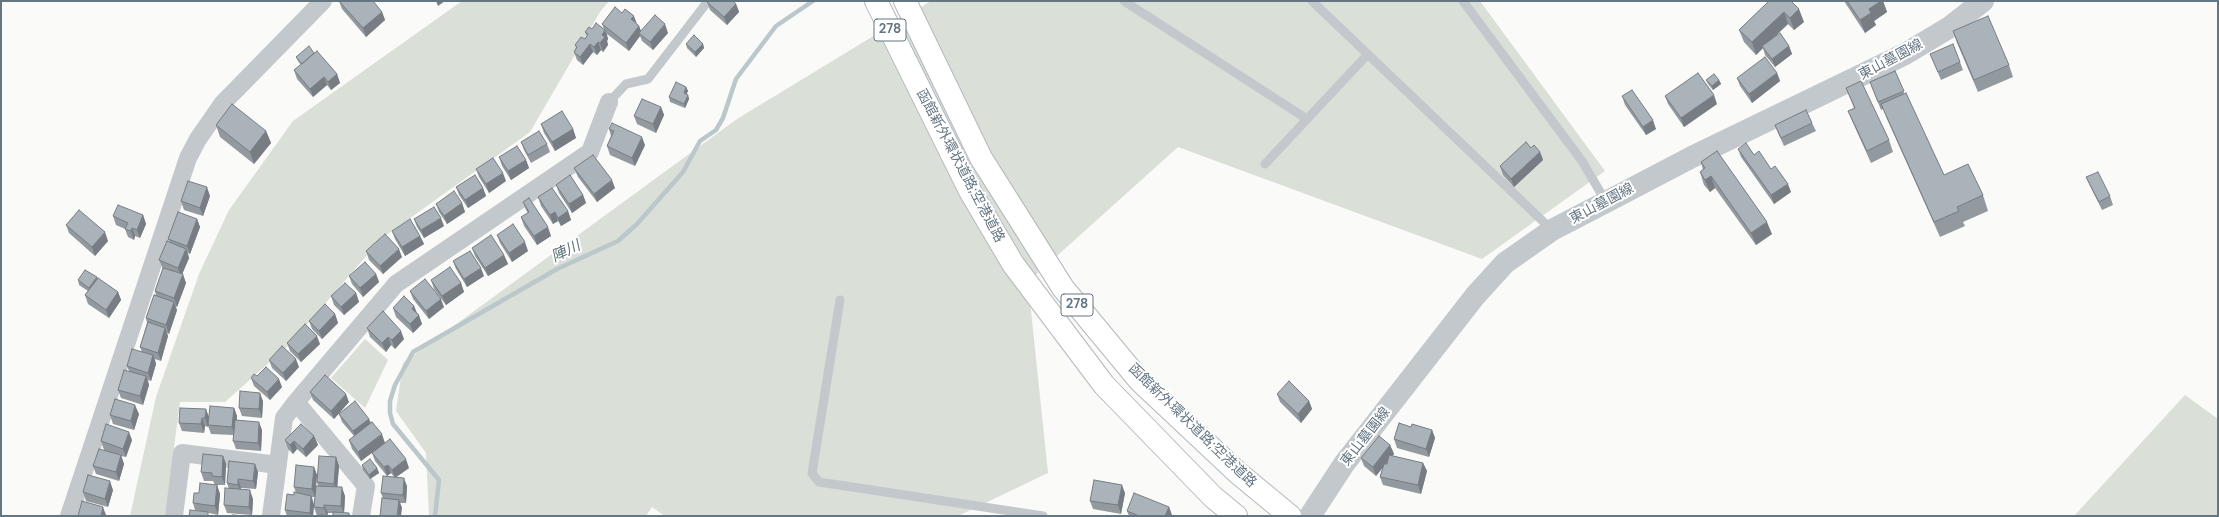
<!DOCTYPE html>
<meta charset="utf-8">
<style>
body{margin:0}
#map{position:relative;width:2219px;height:517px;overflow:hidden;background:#fafaf8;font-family:"DM Sans",sans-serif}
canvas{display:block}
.frame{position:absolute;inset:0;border:2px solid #657683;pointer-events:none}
</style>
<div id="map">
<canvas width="2219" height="517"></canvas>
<div class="frame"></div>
</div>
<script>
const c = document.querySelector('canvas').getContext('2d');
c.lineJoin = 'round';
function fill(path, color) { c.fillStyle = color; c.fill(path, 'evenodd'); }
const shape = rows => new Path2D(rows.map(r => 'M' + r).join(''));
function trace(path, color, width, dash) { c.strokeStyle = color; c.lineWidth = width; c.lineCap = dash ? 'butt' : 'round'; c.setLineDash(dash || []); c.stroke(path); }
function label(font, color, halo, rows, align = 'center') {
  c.font = font + ' "DM Sans","Noto Sans JP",sans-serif'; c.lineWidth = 4; c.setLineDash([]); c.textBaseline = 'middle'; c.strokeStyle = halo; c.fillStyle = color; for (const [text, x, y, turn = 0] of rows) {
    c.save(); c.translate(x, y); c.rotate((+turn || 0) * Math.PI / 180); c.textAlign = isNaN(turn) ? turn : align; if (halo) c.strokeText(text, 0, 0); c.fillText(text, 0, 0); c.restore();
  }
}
const green = shape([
 [462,1,609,1,600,12,530,132,381,239,290,344,225,402,180,402,165,516,130,516,156,397,199,274,229,210,293,121],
 [931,1,1480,1,1605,171,1482,259,1178,147,1028,282,1048,473,958,516,665,516,652,507,646,516,429,516,426,453,396,411,403,363,737,119],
 [365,339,388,360,365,408,331,378],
 [2185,395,2218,419,2218,516,2074,516]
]);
const stream = shape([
 [435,516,439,480,393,424,390,413,390,401,395,385,413,352,557,269,618,241,637,224,683,172,700,141,716,130,723,118,736,79,776,26,813,1]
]);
const service = shape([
 [1124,1,1307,119],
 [1312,1,1552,230],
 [1463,1,1582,161,1606,202],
 [609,102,626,84,648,79,708,1],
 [1265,164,1368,54],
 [840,300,812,473,819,482,1043,516]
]);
const minor = shape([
 [296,402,366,486,361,516],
 [69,516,188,158,198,139,223,103,323,1],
 [174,516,182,453,278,465],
 [271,516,284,418,296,402,396,284,590,152,609,102]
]);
const tertiary = shape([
 [1310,516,1344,464,1475,296,1505,263,1552,230,1606,202,1692,157,1905,54,1950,27,1983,1]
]);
const motorway = shape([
 [876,1,970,191,1013,264,1104,385,1213,497,1236,516],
 [905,1,981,158,1063,288,1140,381,1238,473,1290,516]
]);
const wall = shape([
 [339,1,382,12,385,20,366,37,342,9],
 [1769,1,1804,22,1794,30,1788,24,1773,38,1789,46,1792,54,1775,67,1765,55,1763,48,1756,55,1744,42,1739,30],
 [1844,1,1883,1,1887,12,1874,21,1876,25,1865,33],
 [707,2,736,4,739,12,727,25,710,10],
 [602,24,637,24,639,26,641,31,668,33,653,50,642,41,640,36,629,51,607,34,608,39,607,41,608,45,603,52,601,50,597,55,593,52,583,65,577,60,574,52,576,48,575,45,585,39,587,36,585,32,592,29,604,29],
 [1953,31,2009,65,2013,77,1978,92,1957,43],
 [686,44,703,44,704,48,696,57,687,48],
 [314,53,337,74,340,83,331,90,327,85,313,97,297,79,294,70,301,65,298,61,296,57],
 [1930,54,1960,62,1963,70,1941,80],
 [1895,71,1904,93,1944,175,1983,195,1988,211,1963,222,1965,226,1940,237,1887,119,1883,109,1881,110,1870,82],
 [1777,73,1780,81,1752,103,1740,86,1737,78],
 [1706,80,1719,80,1721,84,1713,90,1708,84],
 [686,87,688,91,686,94,688,95,689,99,685,108,670,102,669,97],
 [1846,88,1889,140,1893,152,1871,163,1853,123,1848,111,1854,108],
 [1622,96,1656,129,1646,135,1625,105],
 [1665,96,1717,104,1684,127,1668,104],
 [661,107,664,115,656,133,637,124,634,116],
 [1812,123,1816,131,1784,146,1778,133,1775,125],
 [541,124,573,129,576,138,555,151,544,133],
 [216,125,266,131,271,143,254,164,220,137],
 [609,129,645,145,635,166,610,155,607,146,611,136],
 [521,142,547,144,550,152,531,163,524,150],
 [1738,149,1754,155,1771,169,1791,192,1774,204,1741,157],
 [1540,152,1543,160,1514,187,1503,175,1500,166],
 [499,157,526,160,529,168,511,180,502,166],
 [1701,162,1772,234,1756,245,1715,188,1710,192,1704,185,1700,172,1703,170],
 [574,168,615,188,597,202,578,177],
 [476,169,506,181,489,193,479,177],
 [2086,177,2110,196,2113,205,2102,210,2090,186],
 [556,185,583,195,586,203,572,213,559,193],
 [456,187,483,188,486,196,468,208,459,195],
 [210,196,203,216,184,210,181,201],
 [538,197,568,211,571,220,561,226,558,221,553,224,541,206],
 [523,202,551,236,537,245,524,226,521,217,528,213,526,210],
 [462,203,465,212,447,224,439,212,436,204],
 [143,215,146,224,140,238,135,236,134,240,128,237,125,229,116,225,113,216],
 [197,219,200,227,190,254,188,253,189,258,182,274,186,283,177,307,175,306,177,310,169,334,167,333,168,336,161,361,155,359,156,364,151,381,148,380,149,385,143,405,121,398,118,390,129,371,127,366,142,352,140,347,147,323,146,318,156,296,155,291,163,269,159,260,170,242,168,239],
 [414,219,444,226,424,238,417,227],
 [66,225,108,241,95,256,69,233],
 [392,231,420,236,424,244,405,256,395,239],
 [497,235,528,251,512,262,500,243],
 [472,248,504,255,508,264,488,276,475,256],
 [366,251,402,257,383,274,369,260],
 [453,261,484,276,467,287,456,269],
 [376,274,379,282,363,297,352,284,349,276],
 [97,277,97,279,118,292,121,300,109,318,88,304,85,295,88,291,79,285,78,280],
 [431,280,461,283,464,292,446,305,434,289],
 [410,291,444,307,429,319,413,299],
 [356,293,359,302,344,315,334,305,331,296],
 [414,306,422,324,413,333,396,317,393,308],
 [335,314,338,323,322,339,312,329,309,321],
 [367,328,404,339,395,349,391,345,386,352,370,337],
 [287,343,320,344,301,362,290,351],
 [269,360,299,367,286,381,272,368],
 [257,376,282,387,270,400,254,386,251,378],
 [310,392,349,402,334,419,313,400],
 [1277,394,1309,401,1312,409,1301,423,1280,402],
 [263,401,262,418,242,416,239,408],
 [180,408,209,417,234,408,237,416,237,420,262,430,261,451,236,449,233,441,233,435,211,434,208,426,208,427,205,426,204,433,182,431,179,423],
 [139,414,134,430,113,424,110,415],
 [339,414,369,419,371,423,385,443,361,461,352,449,349,440,354,436,342,422],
 [1432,430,1435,438,1429,457,1397,448,1394,439],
 [314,436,318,445,306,457,297,449,293,454,288,449,285,440],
 [132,440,126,457,121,456,124,464,119,481,96,474,93,466,104,450,101,441],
 [1390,445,1394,454,1392,456,1423,463,1427,471,1421,494,1383,485,1380,477,1383,467,1376,476,1364,466,1361,458],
 [372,453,409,468,396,477,407,486,406,503,400,503,402,508,383,498,381,493,394,477,391,473,387,476,375,461],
 [223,456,226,464,225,485,215,485,213,481,204,481,201,472],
 [336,457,339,466,337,487,345,496,344,513,349,513,350,516,317,516,314,507,316,487,315,497,312,497,314,505,313,516,287,516,285,510,294,495,296,493,294,487,314,467,317,475,316,486,318,486,317,482],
 [328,513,333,513,333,516,327,515],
 [362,465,377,468,379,473,370,479,363,470],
 [258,472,256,489,241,488,241,490,253,499,252,515,227,513,224,505,229,489,227,483],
 [217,485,220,494,218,515,209,513,195,510,193,503,199,493],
 [113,490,108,507,86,501,83,492],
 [1125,493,1121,514,1093,509,1090,501],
 [1169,507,1172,516,1129,516,1127,511]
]);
const shadedWall = shape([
 [436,1,445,1,438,6],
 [1881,1,1883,1,1887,12,1874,21,1876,25,1865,33,1860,20,1869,9],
 [736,4,739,12,727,25,724,17],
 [1799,9,1804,22,1794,30,1790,18],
 [382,12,385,20,366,37,363,28],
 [1784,12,1788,24,1763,48,1762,46,1763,48,1756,55,1752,42],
 [634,16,637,24,631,19],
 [665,24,668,33,653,50,650,42],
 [639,26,642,34,639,33,640,36,629,51,626,43],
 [605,30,608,39,607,41,608,45,603,52,600,43,602,35],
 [598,42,601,50,597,55,594,47],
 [590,44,593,52,583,65,580,57],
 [703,44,704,48,696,57,695,52],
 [1789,46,1792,54,1775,67,1772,59],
 [1777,73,1780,81,1752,103,1749,94],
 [337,74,340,83,331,90,328,82],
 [324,77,327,85,313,97,310,89],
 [1719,80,1721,84,1713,90,1712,86],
 [686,87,688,91,685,98,684,93],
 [688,95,689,99,685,108,684,104],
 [1714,95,1717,104,1684,127,1681,118],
 [661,107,664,115,656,133,653,124],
 [1653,120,1656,129,1646,135,1643,127],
 [573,129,576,138,555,151,552,142],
 [266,131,271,143,254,164,250,152],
 [642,137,645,145,635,166,632,158],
 [1540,152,1543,160,1514,187,1511,179],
 [526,160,529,168,511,180,508,171],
 [503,173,506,181,489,193,486,184],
 [1711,176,1715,188,1710,192,1705,180],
 [612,180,615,188,597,202,594,194],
 [1788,184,1791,192,1774,204,1771,195],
 [207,187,210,196,203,216,200,208],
 [483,188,486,196,468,208,465,200],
 [583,195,586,203,572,213,569,204],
 [462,203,465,212,447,224,444,216],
 [568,211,571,220,561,226,558,218],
 [555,212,558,221,553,224,550,215],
 [143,215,146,224,140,238,137,230],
 [441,218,444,226,424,238,421,230],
 [197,219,200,227,190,254,187,246],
 [1767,222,1772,234,1756,245,1751,233],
 [548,227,551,236,537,245,534,236],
 [132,228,135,236,134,240,131,231],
 [105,232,108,241,95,256,92,247],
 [420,236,424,244,405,256,402,247],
 [525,242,528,251,512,262,509,253],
 [186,249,189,258,181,277,178,268],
 [399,249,402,257,383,274,380,266],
 [504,255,508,264,488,276,485,268],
 [481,268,484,276,467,287,464,279],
 [183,274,186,283,177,307,174,298],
 [376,274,379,282,363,297,360,288],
 [97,277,98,282,91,292,89,288],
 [461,283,464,292,446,305,442,296],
 [118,292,121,300,109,318,106,310],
 [356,293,359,302,344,315,341,307],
 [441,299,444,307,429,319,426,311],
 [174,302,177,310,169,334,166,325],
 [414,306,417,314,412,309],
 [335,314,338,323,322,339,319,331],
 [419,315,422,324,413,333,410,324],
 [165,328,168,336,161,361,158,353],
 [401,331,404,339,395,349,392,340],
 [317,336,320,344,301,362,298,354],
 [388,337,391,345,386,352,382,343],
 [153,355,156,364,151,381,148,373],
 [296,359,299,367,286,381,283,373],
 [146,376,149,385,143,405,140,396],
 [279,379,282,387,270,400,267,392],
 [260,393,263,401,262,418,259,409],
 [346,394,349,402,334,419,331,411],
 [1309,401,1312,409,1301,423,1298,414],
 [135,405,139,414,134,430,131,421],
 [234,408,237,416,235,435,232,427],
 [206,409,209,417,208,427,205,418],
 [202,418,205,426,204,433,201,424],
 [369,419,372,427,356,440,353,431],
 [259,422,262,430,261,451,258,443],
 [1432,430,1435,438,1429,457,1426,449],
 [129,432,132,440,126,457,123,449],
 [382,434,385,443,361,461,358,452],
 [314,436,318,445,306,457,303,449],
 [294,441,297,449,293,454,290,445],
 [1390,445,1394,454,1376,476,1373,467],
 [121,455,124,464,119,481,116,472],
 [223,456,226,464,225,485,222,477],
 [336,457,339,466,337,492,334,484],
 [406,459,409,468,395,478,392,470],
 [1423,463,1427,471,1421,494,1418,485],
 [255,464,258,472,256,489,253,481],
 [388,465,391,473,387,476,384,467],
 [314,467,317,475,315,497,312,489],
 [377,468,379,473,370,479,369,475],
 [404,478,407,486,406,503,403,495],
 [238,479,241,488,241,493,238,485],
 [110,481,113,490,108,507,105,499],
 [217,485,220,494,218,515,215,506],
 [1122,485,1125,493,1121,514,1118,505],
 [342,487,345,496,344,514,341,506],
 [250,490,253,499,252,515,249,507],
 [311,496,314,505,313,516,311,516,310,513],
 [399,500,402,508,401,516,397,516],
 [324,505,328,513,327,516,324,508],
 [103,507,106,515,106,516,101,516],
 [1169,507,1172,515,1172,516,1165,516]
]);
const building = shape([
 [339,1,373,1,382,12,363,28,339,1],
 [708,1,733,1,736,4,724,17,707,2,708,1],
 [1769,1,1791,1,1799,9,1790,18,1784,12,1752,42,1739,30,1769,1],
 [1847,1,1881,1,1869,9,1871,13,1860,20,1847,1],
 [615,7,622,13,625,9,634,16,631,19,639,26,626,43,602,24,615,7],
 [655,15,665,24,650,42,639,33,655,15],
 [1988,16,2009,65,1974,80,1953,31,1988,16],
 [596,23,605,30,602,35,605,37,600,43,598,42,594,47,590,44,580,57,574,52,577,47,575,45,581,37,585,39,588,34,585,32,589,27,592,29,596,23],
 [1780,33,1789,46,1772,59,1762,46,1780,33],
 [694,35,703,44,695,52,686,44,694,35],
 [1953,44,1960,62,1938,72,1930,54,1953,44],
 [309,46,314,53,302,64,296,57,309,46],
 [317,51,337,74,328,82,324,77,310,89,294,70,317,51],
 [1765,57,1777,73,1749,94,1737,78,1765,57],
 [1895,71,1904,91,1878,102,1870,82,1895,71],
 [1698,73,1714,95,1681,118,1665,96,1698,73],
 [1714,74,1719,80,1712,86,1706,80,1714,74],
 [1861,81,1889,140,1867,151,1848,111,1855,108,1846,88,1861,81],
 [676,82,686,87,684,93,688,95,684,104,669,97,676,82],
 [1632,90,1653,120,1643,127,1622,96,1632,90],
 [1906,93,1944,175,1968,164,1983,195,1957,207,1959,211,1934,222,1881,104,1906,93],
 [642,99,661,107,653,124,634,116,642,99],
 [232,104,266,131,250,152,216,125,232,104],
 [1806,110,1812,123,1781,138,1775,125,1806,110],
 [562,111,573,129,552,142,541,124,562,111],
 [612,123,642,137,632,158,607,146,614,131,609,129,612,123],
 [539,131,547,144,528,155,521,142,539,131],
 [1526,142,1531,148,1534,145,1540,152,1511,179,1500,166,1526,142],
 [1746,143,1754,155,1759,151,1771,169,1775,166,1788,184,1771,195,1738,149,1746,143],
 [517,146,526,160,508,171,499,157,517,146],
 [1717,151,1767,222,1751,233,1711,176,1705,180,1700,172,1705,168,1701,162,1717,151],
 [593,155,612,180,594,194,574,168,593,155],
 [493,158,503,173,486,184,476,169,493,158],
 [2098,172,2110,196,2099,202,2086,177,2098,172],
 [475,175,483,188,465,200,456,187,475,175],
 [570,175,583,195,569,204,556,185,570,175],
 [188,181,207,187,200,208,181,201,188,181],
 [552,188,568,211,558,218,555,212,550,215,538,197,552,188],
 [454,191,462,203,444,216,436,204,454,191],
 [529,198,548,227,534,236,521,217,529,212,523,202,529,198],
 [118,205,143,215,137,230,132,228,131,231,125,229,128,223,113,216,118,205],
 [434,207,441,218,421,230,414,219,434,207],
 [79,210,105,232,92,247,66,225,79,210],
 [178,212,197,219,187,246,168,239,178,212],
 [410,219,420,236,402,247,392,231,410,219],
 [513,224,525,242,509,253,497,235,513,224],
 [385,234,399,249,380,266,366,251,385,234],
 [491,235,504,255,485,268,472,248,491,235],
 [167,241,186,249,178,268,159,260,167,241],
 [470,251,481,268,464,279,453,261,470,251],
 [365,262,376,274,360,288,349,276,365,262],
 [450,267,461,283,442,296,431,280,450,267],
 [163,268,183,274,174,298,155,291,163,268],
 [85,270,97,277,89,288,78,280,85,270],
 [98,278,118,292,106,310,85,295,98,278],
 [425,279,441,299,426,311,410,291,425,279],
 [345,283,356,293,341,307,331,296,345,283],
 [154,295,174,302,166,325,146,318,154,295],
 [404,296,414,306,412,309,419,315,410,324,393,308,404,296],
 [325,304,335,314,319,331,309,321,325,304],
 [383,311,401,331,392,340,388,337,382,343,367,328,383,311],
 [148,322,165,328,158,353,140,347,148,322],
 [305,324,317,336,298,354,287,343,305,324],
 [282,346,296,359,283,373,269,360,282,346],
 [132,349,153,355,148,373,127,366,132,349],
 [266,367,279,379,267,392,251,378,254,374,257,376,266,367],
 [124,370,146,376,140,396,118,390,124,370],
 [325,375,346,394,331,411,310,392,325,375],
 [1289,381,1309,401,1298,414,1277,394,1289,381],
 [240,391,260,393,259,409,239,408,240,391],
 [115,399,135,405,131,421,110,415,115,399],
 [355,401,369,419,353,431,339,414,355,401],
 [210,406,234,408,232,427,208,425,210,406],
 [180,408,206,409,205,418,202,418,201,424,179,423,180,408],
 [235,420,259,422,258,443,233,441,235,420],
 [372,422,382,434,358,452,349,440,372,422],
 [1399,423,1411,427,1412,424,1432,430,1426,449,1394,439,1399,423],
 [106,424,129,432,123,449,101,441,106,424],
 [301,424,314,436,303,449,294,441,290,445,285,440,301,424],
 [1379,436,1390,445,1373,467,1361,458,1379,436],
 [390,439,406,459,392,470,388,465,384,467,372,453,390,439],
 [99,449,121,455,116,472,93,466,99,449],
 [203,454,223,456,222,477,212,476,212,473,201,472,203,454],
 [1389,455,1423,463,1418,485,1380,477,1384,464,1387,464,1389,455],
 [319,456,336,457,334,484,317,482,319,456],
 [370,459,377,468,369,475,362,465,370,459],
 [229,461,255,464,253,481,238,479,238,485,227,483,229,461],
 [296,465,314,467,312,489,294,487,296,465],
 [88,475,110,481,105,499,83,492,88,475],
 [383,476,404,478,403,495,381,493,383,476],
 [1094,480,1122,485,1118,505,1090,501,1094,480],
 [200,483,217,485,215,506,193,503,194,493,199,493,200,483],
 [316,486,342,487,341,506,324,505,324,508,314,507,316,486],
 [225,488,250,490,249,507,224,505,225,488],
 [294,492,311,496,310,513,285,510,287,494,294,495,294,492],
 [1134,493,1169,507,1165,516,1139,516,1127,511,1134,493],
 [382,498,399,500,397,516,380,516,382,498],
 [82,501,103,507,101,516,78,516,82,501],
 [190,510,208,512,208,516,189,516,190,510],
 [333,512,349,513,349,516,333,516,333,512],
 [233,515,246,516,233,516,233,515],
 [320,515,338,516,320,516,320,515]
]);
const shields = [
 [890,30,32],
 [1077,305,32]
];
const shieldNames = [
 ["278",890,30],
 ["278",1077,305]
];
const streetNames = [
 ["東山墓園線",1891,60,-28],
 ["函館新外環状道路;空港道路",960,166,62],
 ["東山墓園線",1602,204,-28],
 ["函館新外環状道路;空港道路",1192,426,44],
 ["東山墓園線",1366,437,-52]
];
const waterNames = [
 ["陣川",566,252,-26]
];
fill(green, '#dadfd7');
trace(stream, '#bbc7cb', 4.5);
trace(motorway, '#b4b9bd', 24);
trace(service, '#c3c8cc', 9);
trace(minor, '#c3c8cc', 18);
trace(tertiary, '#c3c8cc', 22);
trace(motorway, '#fff', 22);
fill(wall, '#929a9f');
fill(shadedWall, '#777d82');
fill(building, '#aab3b9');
trace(building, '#777d82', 1);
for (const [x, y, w] of shields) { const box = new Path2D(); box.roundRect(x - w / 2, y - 11, w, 22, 3); c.fillStyle = '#fff'; c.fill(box); trace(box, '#657683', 1); }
label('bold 13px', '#657683', null, shieldNames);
label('14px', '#657683', '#fff', streetNames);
label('italic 15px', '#60757c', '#fff', waterNames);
</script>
